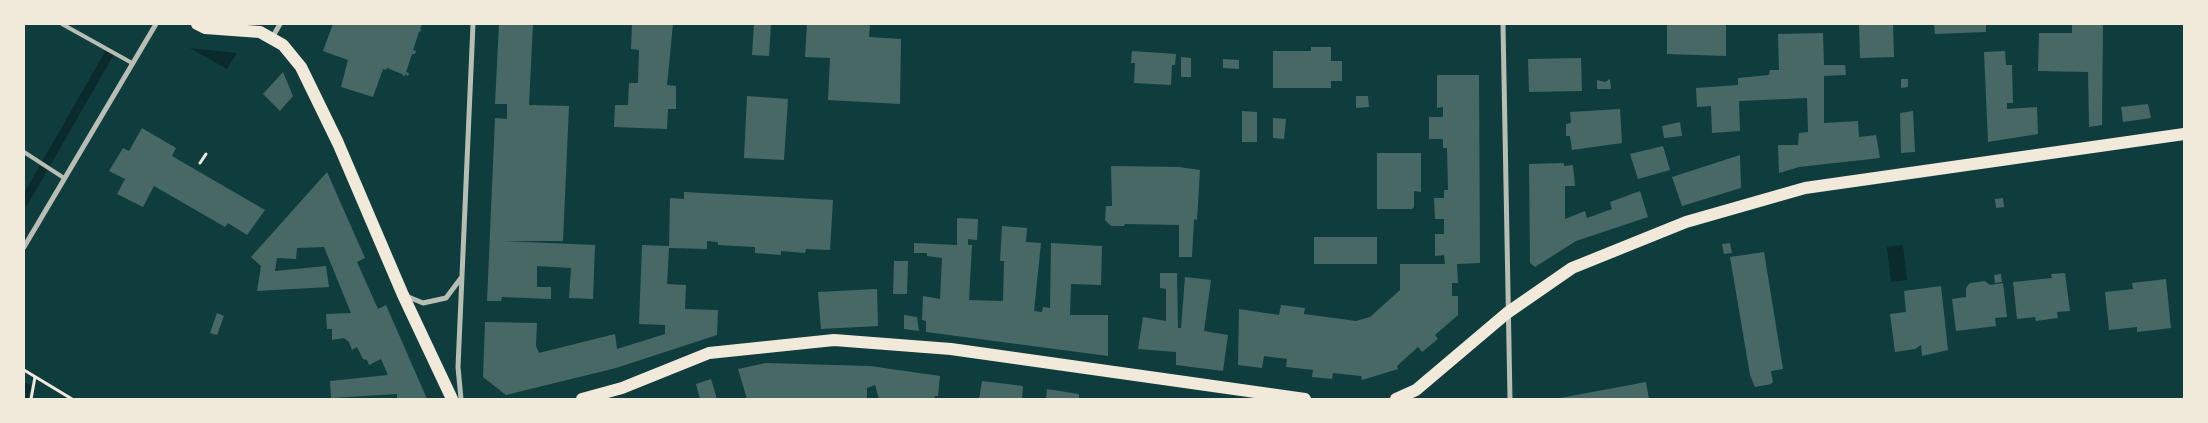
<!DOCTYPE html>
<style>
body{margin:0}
#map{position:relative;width:2208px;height:423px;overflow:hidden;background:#0f3d3e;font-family:Mulish,sans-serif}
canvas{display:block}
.frame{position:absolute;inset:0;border:25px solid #f1e9da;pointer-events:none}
</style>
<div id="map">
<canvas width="2208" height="423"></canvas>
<div class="frame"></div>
</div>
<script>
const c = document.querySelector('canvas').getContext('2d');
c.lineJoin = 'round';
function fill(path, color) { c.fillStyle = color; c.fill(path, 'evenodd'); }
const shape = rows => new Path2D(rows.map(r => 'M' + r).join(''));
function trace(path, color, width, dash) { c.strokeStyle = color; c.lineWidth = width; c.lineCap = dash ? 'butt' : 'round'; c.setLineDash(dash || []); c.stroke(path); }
const water = shape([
 [190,48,237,53,227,69],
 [1903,245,1907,280,1891,282,1887,247]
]);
const stream = shape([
 [24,202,109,54],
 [24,387,26,388,24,396]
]);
const building = shape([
 [333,24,422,24,420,29,422,30,419,32,413,50,416,51,415,54,412,54,406,72,409,73,408,76,405,74,404,77,402,74,387,68,386,70,383,69,373,97,341,87,348,60,323,51],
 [499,24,533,24,529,105,569,106,563,241,503,241,595,245,593,299,569,298,571,268,537,266,537,287,551,287,551,299,502,297,501,301,487,301,495,118,507,119,507,104,495,104],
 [632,24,673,24,667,85,676,86,676,109,668,109,667,129,614,127,615,105,628,105,629,83,638,83,639,50,631,49],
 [754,24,771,24,769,56,752,55],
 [807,24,870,24,869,37,901,39,900,104,828,100,830,58,805,57],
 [1667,24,1726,24,1726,56,1667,54],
 [1859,24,1893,24,1894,57,1860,58],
 [1934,24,1986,24,1986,32,1935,34],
 [2072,24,2103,24,2102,125,2089,127,2088,72,2038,71,2039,33,2072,33],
 [1823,33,1824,65,1845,65,1846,75,1824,76,1824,123,1858,121,1859,137,1876,135,1880,158,1799,167,1779,173,1778,145,1798,145,1799,133,1808,132,1807,98,1739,101,1740,131,1712,133,1711,106,1697,107,1696,88,1738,85,1738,78,1769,75,1770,70,1779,70,1778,34],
 [1311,47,1331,47,1331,61,1342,61,1342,81,1331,81,1331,88,1273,88,1273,51,1311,51],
 [1132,51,1176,54,1175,65,1172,65,1171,85,1134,83,1135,63,1131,63],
 [2005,51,2006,65,2012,65,2013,103,2007,103,2007,109,2037,107,2038,134,1988,142,1984,52],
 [1181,57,1191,58,1191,77,1181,77],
 [1581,58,1582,91,1529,92,1528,59],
 [1223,59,1239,60,1239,69,1223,68],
 [283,72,293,96,280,111,263,94],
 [1437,75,1479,75,1480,263,1457,264,1458,283,1452,283,1452,296,1458,296,1458,315,1435,335,1438,339,1422,352,1418,347,1397,366,1398,369,1362,380,1361,376,1333,373,1332,379,1312,377,1313,370,1286,367,1287,359,1264,356,1262,368,1238,365,1239,309,1279,315,1281,305,1305,308,1304,314,1356,321,1370,317,1400,290,1400,264,1445,264,1444,255,1435,256,1435,234,1444,234,1444,219,1435,219,1434,198,1444,198,1444,190,1448,190,1447,148,1443,148,1443,139,1429,139,1429,117,1443,117,1443,107,1437,108],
 [1610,79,1611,89,1597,89,1597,80,1605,82],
 [1901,79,1908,79,1908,87,1901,88],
 [747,96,788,99,784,160,744,158],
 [1356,96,1368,96,1369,107,1356,108],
 [2148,104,2151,118,2123,122,2121,107],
 [1620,109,1622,143,1572,150,1570,136,1566,136,1566,124,1571,123,1570,112],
 [1242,111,1257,112,1257,142,1242,142],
 [1913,111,1915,152,1901,153,1900,113],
 [1273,118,1286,119,1284,139,1273,138],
 [1680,122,1682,136,1664,138,1662,126],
 [142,128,176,148,172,156,265,210,247,235,228,223,225,227,154,186,143,207,117,194,125,179,109,171,123,148,129,151],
 [1663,146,1670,170,1638,179,1630,154],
 [1377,153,1421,153,1421,192,1414,191,1414,207,1412,209,1377,209],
 [1740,155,1741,188,1682,206,1672,177],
 [1564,163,1564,166,1573,165,1575,186,1565,186,1565,219,1585,211,1587,218,1612,209,1610,202,1640,191,1648,217,1576,241,1535,267,1530,263,1529,164],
 [1111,166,1179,167,1200,170,1197,220,1194,219,1192,257,1179,257,1179,225,1125,224,1124,226,1111,226,1105,220,1106,206,1112,206],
 [327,172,365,258,357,262,378,309,386,305,427,399,397,399,397,394,331,398,330,381,388,375,381,359,369,365,367,360,363,359,357,347,352,350,349,342,344,338,332,340,332,329,327,329,326,314,351,313,324,247,297,248,296,259,277,258,275,271,326,266,329,287,257,291,261,266,251,257],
 [684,192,833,200,830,250,806,249,805,253,781,251,781,255,755,253,755,247,718,245,718,242,707,241,707,249,669,248,667,284,686,285,685,309,718,310,717,335,616,368,506,395,483,377,485,322,537,323,536,346,539,353,615,334,617,349,665,334,665,325,639,324,642,245,669,246,670,198,684,199],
 [2003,198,2004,207,1996,208,1995,199],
 [957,218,978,219,977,240,968,239,968,245,972,245,969,300,1003,301,1004,261,1000,261,1002,226,1027,228,1026,242,1041,243,1034,311,1042,312,1043,307,1050,308,1051,243,1102,246,1101,285,1071,284,1070,315,1108,315,1108,356,926,332,926,321,922,320,923,296,940,299,942,258,927,256,927,253,914,253,914,243,957,245],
 [1314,237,1377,237,1377,264,1314,264],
 [1730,243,1732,253,1724,254,1722,244],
 [1764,252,1783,369,1771,371,1773,382,1771,384,1755,387,1750,375,1730,257],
 [894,261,908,261,907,294,893,294],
 [1160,273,1177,273,1178,328,1181,328,1185,277,1211,280,1204,331,1228,335,1223,371,1176,365,1176,352,1138,349,1143,317,1166,321,1166,289,1160,288],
 [2065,273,2070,311,2057,312,2058,318,2036,321,2035,317,2017,319,2013,282,2052,278,2051,274],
 [2001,274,2002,282,1995,283,1994,275],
 [2166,279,2171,328,2137,332,2137,327,2109,330,2105,292,2133,289,2132,283],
 [1985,281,1990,285,2003,283,2007,317,1995,318,1996,326,1956,331,1952,299,1966,297,1966,288,1970,283],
 [1941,286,1948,350,1922,356,1921,345,1915,349,1895,352,1890,314,1906,312,1904,291],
 [877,289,878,326,821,329,818,292],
 [217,313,224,316,217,335,210,333],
 [904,315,917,317,919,331,904,329],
 [766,363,870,366,940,376,938,396,935,396,934,399,879,399,875,385,867,388,867,399,747,399,738,369],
 [711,379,717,399,700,399,696,384],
 [982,381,1023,386,1022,399,979,399],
 [1646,382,1649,399,1560,399,1560,398],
 [1047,389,1079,394,1079,399,1046,399]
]);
const path = shape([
 [200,163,206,154],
 [24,370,72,399],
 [31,399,35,377]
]);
const service = shape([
 [62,24,132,63],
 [24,152,64,178]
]);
const minor = shape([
 [1503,24,1510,399],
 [272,38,280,24],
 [24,247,156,24],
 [406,296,423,303,446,298,461,278],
 [461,399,458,367,473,24]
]);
const primary = shape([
 [197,24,205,28,260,32,283,45,301,67,338,143,403,295,452,399],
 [582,399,622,388,709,353,834,340,951,349,1305,399],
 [1396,399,1416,390,1507,313,1572,268,1686,222,1805,188,2184,134]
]);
fill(water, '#0a2a2b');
trace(stream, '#0a2a2b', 9);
fill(building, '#486865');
trace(path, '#f1e9da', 3);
trace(service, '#b8beb3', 4);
trace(minor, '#b8beb3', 5);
trace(primary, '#f1e9da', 12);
</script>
